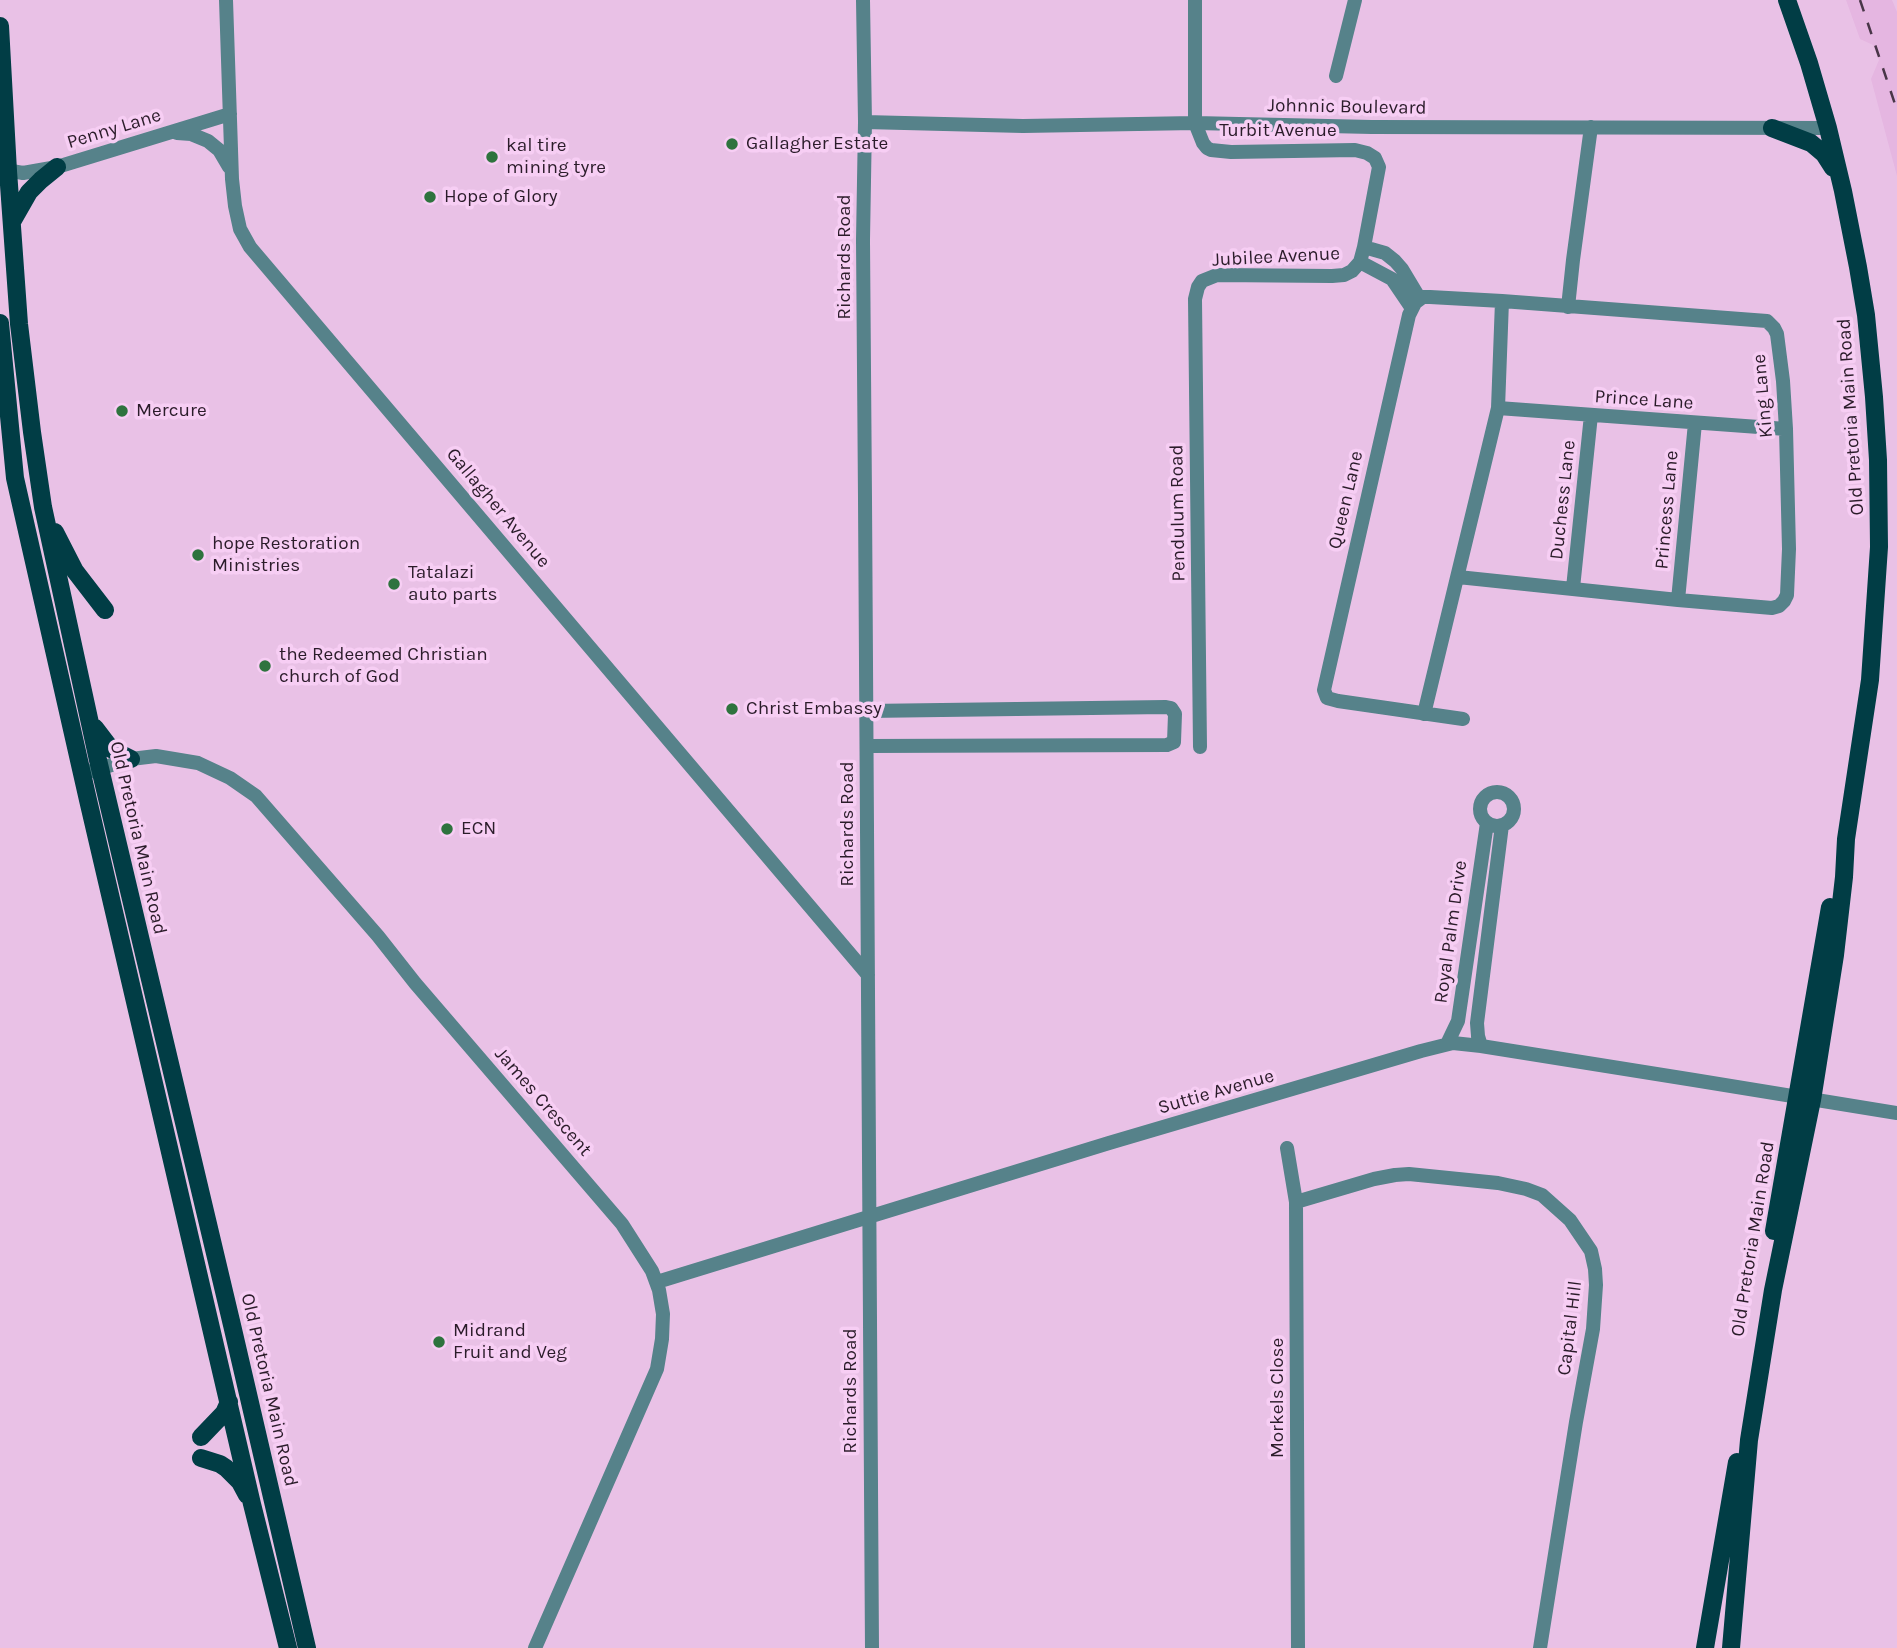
<!DOCTYPE html>
<style>
body{margin:0}
canvas{display:block;background:#e9c1e6}
</style>
<canvas width="1897" height="1648"></canvas>
<script>
const c = document.querySelector('canvas').getContext('2d');
c.lineJoin = 'round';
function fill(path, color) { c.fillStyle = color; c.fill(path, 'evenodd'); }
const shape = rows => new Path2D(rows.map(r => 'M' + r).join(''));
function trace(path, color, width, dash) { c.strokeStyle = color; c.lineWidth = width; c.lineCap = dash ? 'butt' : 'round'; c.setLineDash(dash || []); c.stroke(path); }
function label(font, color, halo, rows, align = 'center') {
  c.font = font + ' Karla,sans-serif'; c.lineWidth = 7; c.setLineDash([]); c.textBaseline = 'middle'; c.strokeStyle = halo; c.fillStyle = color; for (const [text, x, y, turn = 0] of rows) {
    c.save(); c.translate(x, y); c.rotate((+turn || 0) * Math.PI / 180); c.textAlign = isNaN(turn) ? turn : align; if (halo) c.strokeText(text, 0, 0); c.fillText(text, 0, 0); c.restore();
  }
}
const built = shape([
 [1846,0,1892,0,1897,12,1897,176,1871,79,1879,60,1873,45,1860,39]
]);
const minor = shape([
 [226,0,232,179,235,206,240,229,250,247,868,975],
 [863,0,865,122,863,240,865,499,872,1648],
 [1195,0,1195,123,1203,143,1207,148,1211,150,1231,152,1355,150,1367,153,1375,158,1379,167,1364,247,1360,262,1352,271,1344,275,1332,276,1217,275,1202,281,1198,287,1195,299,1200,747],
 [1336,76,1355,0],
 [865,122,1023,126,1195,123,1372,127,1828,128],
 [177,133,191,134,208,141,219,150,229,167],
 [0,169,23,173,57,167,230,114],
 [1364,247,1385,253,1395,261,1402,269,1420,299],
 [1360,262,1392,279,1411,307],
 [1568,307,1573,260,1591,127],
 [1498,408,1786,429],
 [1458,577,1678,600,1772,608,1779,606,1784,601,1787,595,1789,549,1786,429,1783,381,1777,334,1774,328,1767,321,1502,301,1430,297,1423,297,1415,303,1409,315,1324,690,1327,698,1338,701,1463,719],
 [1573,588,1591,415],
 [1678,600,1695,423],
 [867,711,1166,707,1171,708,1175,714,1174,742,1167,745,867,746],
 [1424,714,1498,408,1502,301],
 [82,774,131,759,156,756,198,763,230,778,256,796,378,936,415,983,622,1224,652,1271,659,1290,663,1314,662,1339,657,1369,535,1648],
 '1480 809a17 17 0 1 1 34 0a17 17 0 1 1-34 0Z',
 [1447,1044,1458,1021,1487,823],
 [1481,1046,1478,1036,1477,1023,1502,825],
 [1287,1148,1296,1202,1298,1648],
 [1296,1202,1374,1179,1395,1175,1409,1174,1498,1183,1526,1189,1542,1195,1570,1220,1591,1251,1595,1269,1596,1285,1593,1329,1576,1422,1540,1648],
 [657,1282,1109,1143,1421,1051,1453,1043,1481,1046,1694,1080,1897,1113]
]);
const major = shape([
 [0,26,8,171,19,324,32,432,43,507,98,760,232,1325,307,1648],
 [1772,128,1811,143,1824,154,1833,168],
 [13,220,29,192,41,180,57,167],
 [0,323,15,478,88,800,252,1504,288,1648],
 [55,532,75,571,105,610],
 [95,728,111,749,131,759],
 [1774,1231,1830,907],
 [201,1437,224,1413,229,1402],
 [201,1458,220,1464,226,1468,240,1482,247,1495],
 [1705,1648,1737,1462],
 [1731,1648,1749,1440,1773,1290,1812,1100,1835,955,1844,877,1846,839,1870,680,1879,547,1878,460,1874,397,1866,315,1858,267,1843,191,1828,128,1809,63,1787,0]
]);
const rail = shape([
 [1860,0,1897,110]
]);
const markers = [
 [732,144,7,"#2e733e"],
 [492,157,7,"#2e733e"],
 [430,197,7,"#2e733e"],
 [122,411,7,"#2e733e"],
 [198,555,7,"#2e733e"],
 [394,584,7,"#2e733e"],
 [265,666,7,"#2e733e"],
 [732,709,7,"#2e733e"],
 [447,829,7,"#2e733e"],
 [439,1342,7,"#2e733e"]
];
const streetNames = [
 ["Johnnic Boulevard",1347,107,1],
 ["Penny Lane",114,129,-17],
 ["Turbit Avenue",1278,131],
 ["Richards Road",845,257,-90],
 ["Jubilee Avenue",1276,257,-3],
 ["King Lane",1763,396,-95],
 ["Prince Lane",1644,400,4],
 ["Old Pretoria Main Road",1851,417,-94],
 ["Queen Lane",1346,500,-77],
 ["Duchess Lane",1563,500,-84],
 ["Gallagher Avenue",498,508,50],
 ["Princess Lane",1667,510,-85],
 ["Pendulum Road",1178,513,-91],
 ["Richards Road",848,824,-90],
 ["Old Pretoria Main Road",138,838,77],
 ["Royal Palm Drive",1451,932,-82],
 ["Suttie Avenue",1216,1092,-16],
 ["James Crescent",543,1102,49],
 ["Old Pretoria Main Road",1753,1239,-81],
 ["Capital Hill",1570,1328,-83],
 ["Old Pretoria Main Road",269,1390,77],
 ["Richards Road",851,1391,-90],
 ["Morkels Close",1278,1398,-90]
];
const poiNames = [
 ["Gallagher Estate",746,144],
 ["kal tire",506,146],
 ["mining tyre",506,168],
 ["Hope of Glory",444,197],
 ["Mercure",136,411],
 ["hope Restoration",212,544],
 ["Ministries",212,566],
 ["Tatalazi",408,573],
 ["auto parts",408,595],
 ["the Redeemed Christian",279,655],
 ["church of God",279,677],
 ["Christ Embassy",746,709],
 ["ECN",461,829],
 ["Midrand",453,1331],
 ["Fruit and Veg",453,1353]
];
fill(built, '#e5b6e1');
trace(minor, '#56828a', 14);
trace(major, '#013d45', 18);
trace(rail, '#493648', 2.5, [12, 12]);
for (const [x, y, r, color] of markers) { const dot = new Path2D(); dot.arc(x, y, r, 0, 2 * Math.PI); c.fillStyle = color; c.fill(dot); trace(dot, '#f7cef4', 2.5); }
label('19px', '#2b1c2a', '#f7cef4', streetNames);
label('19px', '#2b1c2a', '#f7cef4', poiNames, 'left');
</script>
